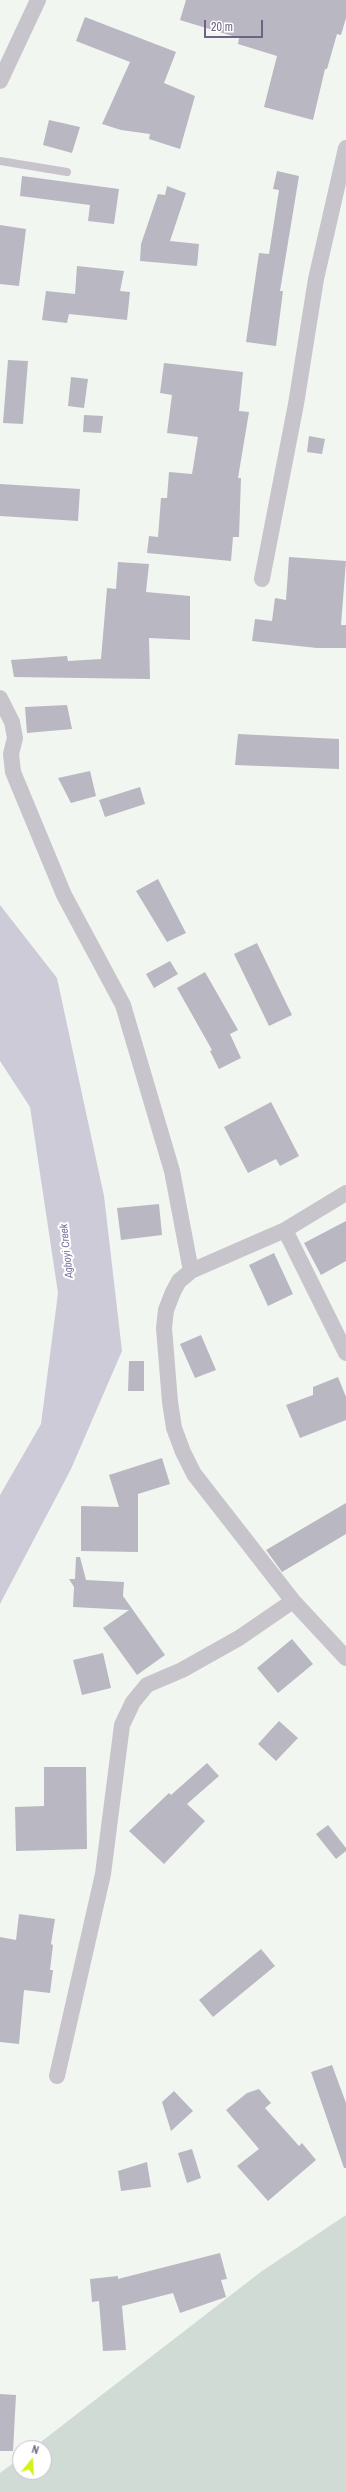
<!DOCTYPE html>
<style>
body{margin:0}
#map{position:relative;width:346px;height:2492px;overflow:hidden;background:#f2f6f1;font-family:"Archivo Narrow",sans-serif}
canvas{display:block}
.north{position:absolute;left:12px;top:2440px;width:40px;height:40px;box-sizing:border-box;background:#fff;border:1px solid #c5c0ce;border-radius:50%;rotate:18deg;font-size:11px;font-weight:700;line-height:16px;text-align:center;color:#6e6285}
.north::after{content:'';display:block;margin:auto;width:14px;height:18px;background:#d6f116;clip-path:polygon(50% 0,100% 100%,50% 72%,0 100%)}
.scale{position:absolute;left:204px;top:20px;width:59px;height:18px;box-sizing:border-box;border:2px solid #6e6285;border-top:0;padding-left:5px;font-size:12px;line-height:14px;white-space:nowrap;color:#6e6285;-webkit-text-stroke:3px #fff;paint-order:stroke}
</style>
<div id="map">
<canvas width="346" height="2492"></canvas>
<div class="north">N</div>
<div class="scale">20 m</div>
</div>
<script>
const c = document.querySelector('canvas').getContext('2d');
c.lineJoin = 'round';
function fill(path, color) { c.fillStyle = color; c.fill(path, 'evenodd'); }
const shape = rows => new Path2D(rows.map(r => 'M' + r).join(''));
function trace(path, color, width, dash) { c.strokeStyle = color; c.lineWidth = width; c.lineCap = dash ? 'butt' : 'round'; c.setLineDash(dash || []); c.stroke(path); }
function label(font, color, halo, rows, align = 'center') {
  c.font = font + ' "Archivo Narrow",sans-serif'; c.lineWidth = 4; c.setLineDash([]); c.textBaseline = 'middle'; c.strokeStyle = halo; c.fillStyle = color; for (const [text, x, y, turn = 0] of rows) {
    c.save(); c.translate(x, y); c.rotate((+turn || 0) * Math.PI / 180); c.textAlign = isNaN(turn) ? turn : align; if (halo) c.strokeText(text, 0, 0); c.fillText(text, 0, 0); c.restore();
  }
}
const green = shape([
 [346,2215,346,2492,0,2492,0,2473,20,2458,20,2472,44,2472,44,2448,33,2448,262,2271]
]);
const water = shape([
 [0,905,57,978,104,1196,122,1351,71,1469,0,1604,0,1495,41,1424,58,1293,30,1107,0,1061]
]);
const building = shape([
 [186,0,346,0,346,18,341,35,337,34,327,69,325,69,313,120,264,107,277,56,238,44,239,38,180,20],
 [85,17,176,52,164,83,195,96,180,149,149,139,150,134,121,130,102,124,130,62,76,41],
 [49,120,80,127,72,153,43,145],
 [277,171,299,176,280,291,283,291,276,346,246,342,259,253,269,254,279,190,273,189],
 [22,176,119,189,114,224,88,221,90,205,20,196],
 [167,186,186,193,170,241,199,244,197,266,140,261,141,244,158,194,165,195],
 [0,225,26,229,19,286,0,284],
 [77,266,124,271,120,291,130,292,127,320,69,314,67,323,42,320,46,291,75,294],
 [8,360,28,361,23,424,3,423],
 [164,363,243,372,239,411,249,412,238,478,241,478,239,537,233,537,231,561,147,553,149,536,158,537,161,498,167,498,169,472,192,474,198,437,167,433,172,395,160,393],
 [71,377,88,379,84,408,68,406],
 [84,415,103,416,101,433,83,432],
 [309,436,325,439,322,454,307,452],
 [0,484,80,489,78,521,0,516],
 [289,557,346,561,341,625,346,625,346,648,317,648,252,641,255,619,272,621,275,598,286,600],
 [118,562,149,564,146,592,190,596,190,640,149,638,150,679,14,677,11,660,67,656,68,661,101,659,107,588,116,589],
 [67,705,72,729,27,733,25,707],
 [238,734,339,739,339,769,235,765],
 [90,771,96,796,71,803,58,778],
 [140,787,145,804,105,817,99,800],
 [158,879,186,933,167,942,136,891],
 [257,943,292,1015,269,1026,234,954],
 [170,961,178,974,154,988,146,974],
 [205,972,238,1030,230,1034,241,1058,219,1069,210,1051,212,1050,177,988],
 [271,1102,299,1156,280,1166,276,1159,248,1173,224,1127],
 [159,1204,162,1235,121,1240,117,1208],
 [346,1221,346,1261,321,1275,304,1243],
 [274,1253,293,1294,268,1306,249,1265],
 [201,1335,216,1370,195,1378,180,1344],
 [129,1361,144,1361,144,1391,128,1391],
 [338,1377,346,1397,346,1420,300,1438,286,1405,313,1395,313,1387],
 [162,1458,170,1484,138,1494,138,1552,81,1551,81,1506,119,1507,109,1475],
 [346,1503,346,1534,282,1572,266,1550],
 [76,1557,80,1557,86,1580,124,1582,123,1596,165,1655,137,1675,103,1628,129,1610,73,1607,74,1587,69,1579,75,1579],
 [292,1639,313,1664,278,1693,257,1668],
 [103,1653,111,1688,82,1695,73,1660],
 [279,1721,298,1738,276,1761,258,1744],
 [207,1763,219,1776,187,1804,205,1821,164,1864,129,1831,169,1793,171,1795],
 [44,1767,86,1767,87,1849,16,1851,15,1807,44,1806],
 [328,1825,346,1848,346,1851,336,1859,316,1834],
 [19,1914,55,1919,51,1944,53,1945,50,1970,53,1970,50,1993,24,1990,19,2044,0,2042,0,1937,16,1940],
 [261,1949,275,1966,213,2017,199,2000],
 [332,2065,346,2103,346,2168,344,2168,311,2072],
 [259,2089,271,2103,265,2108,299,2146,302,2143,316,2160,268,2201,237,2166,259,2149,226,2110,247,2093],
 [174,2091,193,2111,171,2131,162,2102],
 [192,2149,201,2178,187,2183,178,2153],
 [147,2162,151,2187,121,2191,118,2171],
 [220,2253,227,2279,221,2280,226,2297,180,2313,173,2293,122,2306,126,2350,103,2351,99,2301,92,2302,90,2279,118,2276,118,2279],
 [0,2394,16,2395,13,2451,0,2451]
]);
const service = shape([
 [0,161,67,172]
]);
const minor = shape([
 [0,81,38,0],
 [262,579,296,404,316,279,346,148],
 [0,698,12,722,15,738,11,754,13,772,64,895,123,1005,172,1171,191,1271,179,1281,173,1292,166,1310,164,1328,170,1402,174,1428,183,1452,194,1474,293,1601,346,1658],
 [285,1230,346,1353],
 [191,1271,285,1230,346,1193],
 [57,2076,103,1874,122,1725,133,1702,147,1685,182,1670,239,1638,293,1601]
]);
const waterNames = [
 ["Agboyi Creek",67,1251,-96]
];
fill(green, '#d0dbd6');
fill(water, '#cdcbd7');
fill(building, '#b9b7c1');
trace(service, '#c7c4cb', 8);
trace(minor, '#c7c4cb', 16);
label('italic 11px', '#78719e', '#fff', waterNames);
</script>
